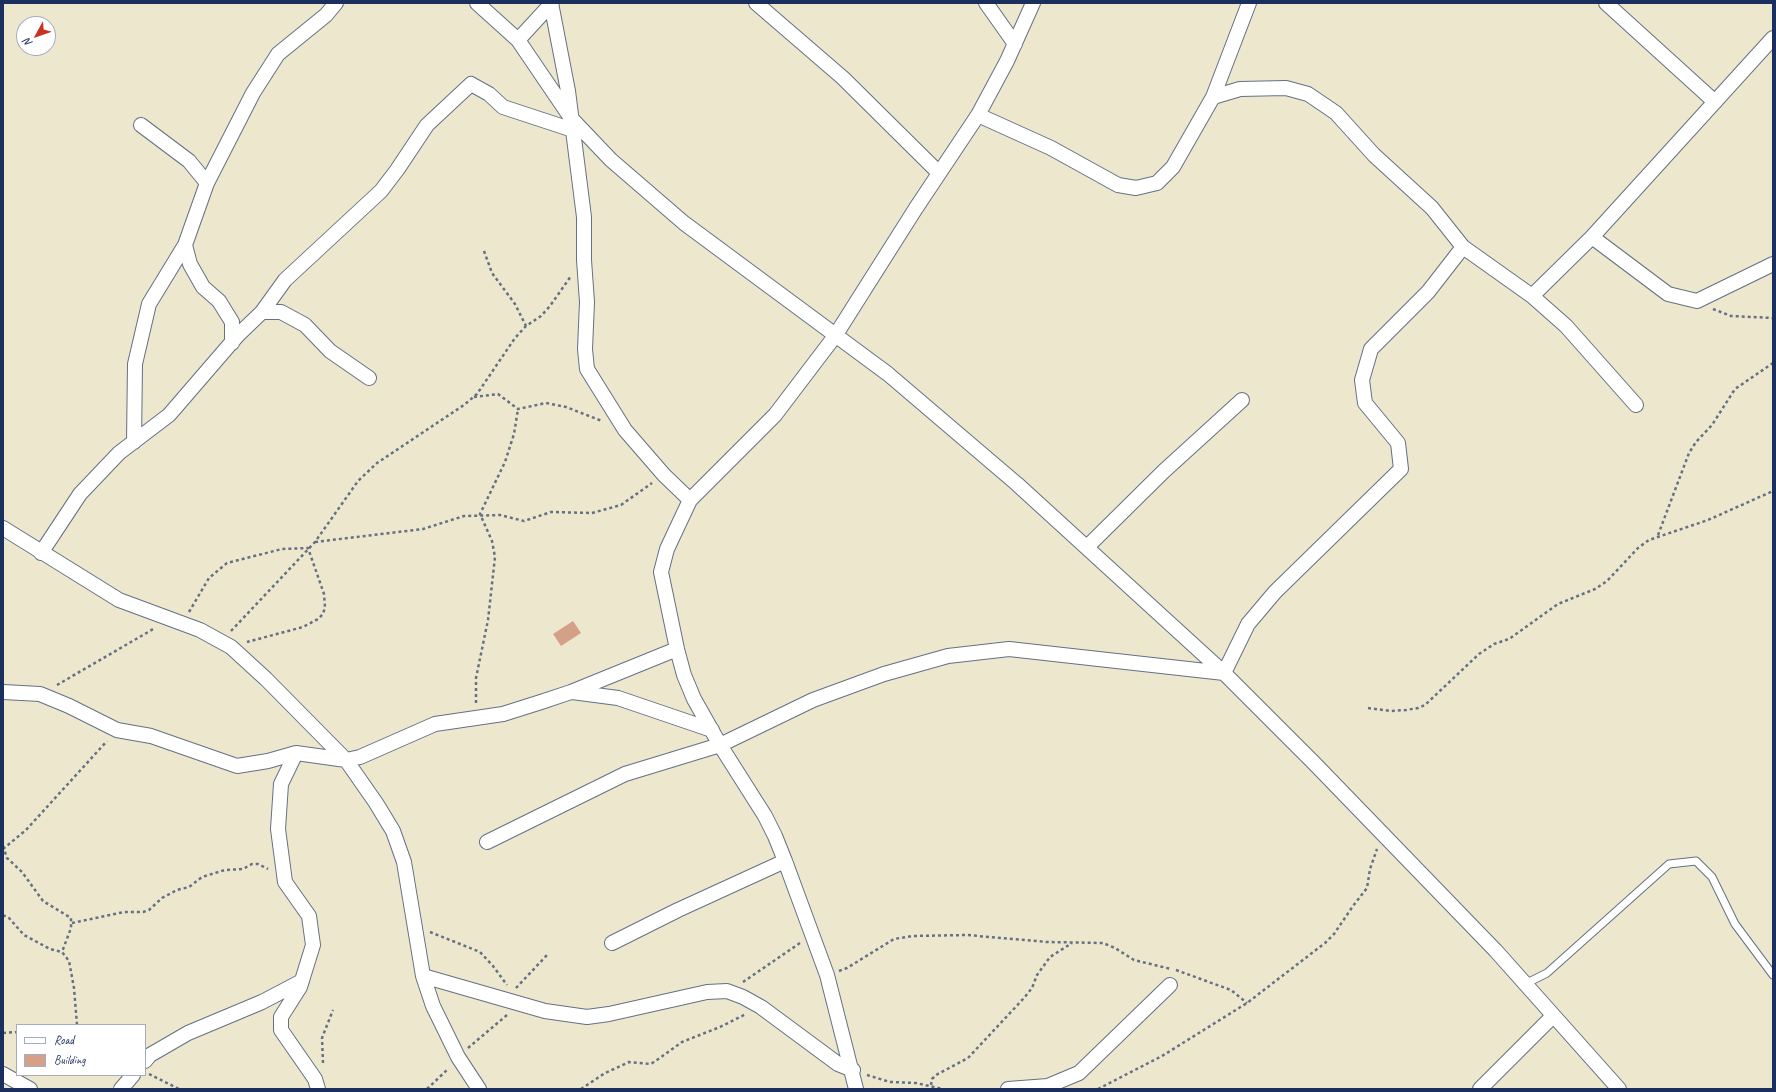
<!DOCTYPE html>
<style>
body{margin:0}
#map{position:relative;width:1776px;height:1092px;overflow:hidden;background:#ede8cd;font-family:Caveat,sans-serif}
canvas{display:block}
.frame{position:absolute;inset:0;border:4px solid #1b2f5e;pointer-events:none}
.legend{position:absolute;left:16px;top:1024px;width:130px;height:52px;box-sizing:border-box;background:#fff;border:1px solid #a4acbf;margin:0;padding:5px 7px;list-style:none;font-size:12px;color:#1b2f5e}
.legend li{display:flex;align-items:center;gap:8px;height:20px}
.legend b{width:20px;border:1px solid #a4acbf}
.north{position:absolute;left:16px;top:16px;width:40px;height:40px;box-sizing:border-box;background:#fff;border:1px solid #a4acbf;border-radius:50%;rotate:230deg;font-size:11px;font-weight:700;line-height:16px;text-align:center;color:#1b2f5e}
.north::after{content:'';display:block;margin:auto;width:14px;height:18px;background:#c8321e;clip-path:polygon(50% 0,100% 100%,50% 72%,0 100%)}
</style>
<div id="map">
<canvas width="1776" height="1092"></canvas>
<div class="frame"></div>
<ul class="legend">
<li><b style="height:5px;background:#fff"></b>Road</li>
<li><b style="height:11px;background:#d4a188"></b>Building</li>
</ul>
<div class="north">N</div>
</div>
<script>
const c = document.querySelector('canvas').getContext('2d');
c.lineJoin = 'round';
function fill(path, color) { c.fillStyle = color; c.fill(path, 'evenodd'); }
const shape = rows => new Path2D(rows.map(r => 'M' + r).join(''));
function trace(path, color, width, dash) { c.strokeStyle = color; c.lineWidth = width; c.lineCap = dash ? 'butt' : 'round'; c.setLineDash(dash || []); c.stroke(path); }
const building = shape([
 [573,621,581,633,561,646,553,634]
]);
const path = shape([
 [484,251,492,273,515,304,526,326],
 [1713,309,1731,316,1773,318],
 [474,397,498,394,518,409,546,403,566,407,602,421],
 [1658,535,1689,453,1696,442,1712,425,1735,389,1773,363],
 [315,542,423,529,464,516,500,515,524,521,551,512,592,513,621,505,652,483],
 [189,612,209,578,227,563,282,549,308,548,324,594,325,607,323,614,318,619,303,627,247,642],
 [231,631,315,542,358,481,377,463,464,405,477,394,515,338,526,326,541,316,550,306,571,276],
 [57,685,155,628],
 [476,703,476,678,488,620,495,557,492,541,480,514,505,462,514,434,518,409],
 [1368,708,1391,711,1406,710,1418,708,1425,705,1479,654,1494,644,1509,639,1558,604,1595,589,1607,581,1638,548,1649,540,1708,520,1773,491],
 [3,846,7,858,22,872,43,901,71,918,71,928,62,952],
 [3,849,26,830,107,741],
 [3,915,9,918,24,935,50,949,62,952,69,961,74,988,77,1025],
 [72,923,124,912,143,912,149,910,162,898,177,890,189,887,202,877,225,870,243,869,252,864,258,864,268,869],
 [430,932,480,952,493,966,507,985],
 [1176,970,1231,990,1247,1003],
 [839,971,847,968,894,939,912,936,967,935,1047,942,1103,943,1115,948,1134,960,1171,969],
 [743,982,800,943],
 [516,988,548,954],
 [3,1033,17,1032],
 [468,1048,507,1015],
 [323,1063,322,1038,333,1010],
 [149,1074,179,1089],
 [867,1075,890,1082,916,1083,943,1089],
 [931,1085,932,1079,936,1075,968,1058,1024,998,1032,988,1037,975,1050,957,1072,943],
 [427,1089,448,1069],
 [581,1089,605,1073,629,1062,650,1064,654,1062,682,1042,720,1027,746,1014],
 [1098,1089,1162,1056,1247,1003,1325,943,1334,934,1353,906,1367,888,1370,869,1377,849]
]);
const lane = shape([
 [1525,984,1547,973,1669,864,1696,861,1712,877,1735,924,1773,975]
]);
const street = shape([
 [477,3,518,40,571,118,611,160,684,223,888,374,1017,484,1224,673,1314,763,1496,951,1619,1089],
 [551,3,568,91,584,217,584,260,587,302,585,349,587,369,625,430,664,475,690,500],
 [756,3,843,78,939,173],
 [986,3,1015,44],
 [1606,3,1715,102],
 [518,40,552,3],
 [1213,97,1249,3],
 [978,115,1051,148,1118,185,1136,188,1157,183,1173,167,1213,97,1240,89,1286,88,1308,94,1336,113,1374,155,1432,208,1463,247],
 [141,125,189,161,207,183],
 [1592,237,1773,38],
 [1532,296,1566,326,1636,405],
 [262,312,281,312,305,325,330,351,369,378],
 [232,343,232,322,219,301,203,287,190,264,185,245,207,183,253,93,278,54,326,15,336,3],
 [134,442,135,364,149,304,185,245],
 [3,528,119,600,200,630,231,647,266,679,346,760,376,803,393,831,404,862,423,976,433,1006,458,1057,479,1089],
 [1087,547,1164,471,1242,400],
 [41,553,80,494,119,453,169,415,238,335,262,312,285,280,381,191,397,170,427,125,471,84,489,94,503,107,573,130],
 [1224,673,1248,624,1275,592,1401,469,1398,443,1365,403,1362,380,1371,349,1428,292,1463,247,1532,296,1592,237,1668,294,1697,301,1773,264],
 [3,692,40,694,69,706,117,730,151,736,237,766,268,761,296,753,346,760,360,757,435,724,503,714,541,702,571,692,677,649],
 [572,692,618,698,712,730],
 [296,753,281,784,278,829,285,882,309,916,313,945,300,987,281,1017,281,1030,315,1079,318,1089],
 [487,842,625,774,720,745,813,700,884,674,948,656,1009,649,1224,673],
 [612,943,678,910,785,861],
 [423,976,545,1011,587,1017,609,1014,707,992,727,991,743,997,761,1007,838,1064,853,1070],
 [145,1061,150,1055,188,1033,262,1002,302,981],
 [3,1074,30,1089],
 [121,1089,133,1075],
 [856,1089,827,975,785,861,775,836,765,816,720,745,694,699,684,675,677,649,661,572,667,549,690,500,775,415,835,336,916,208,978,115,1007,61,1033,3],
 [1008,1089,1048,1086,1079,1073,1170,985],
 [1480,1089,1553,1016]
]);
fill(building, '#d4a188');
trace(lane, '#647085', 9);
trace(street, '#647085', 16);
trace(path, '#647085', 2.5, [3, 3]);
trace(lane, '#fff', 7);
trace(street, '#fff', 14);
</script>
